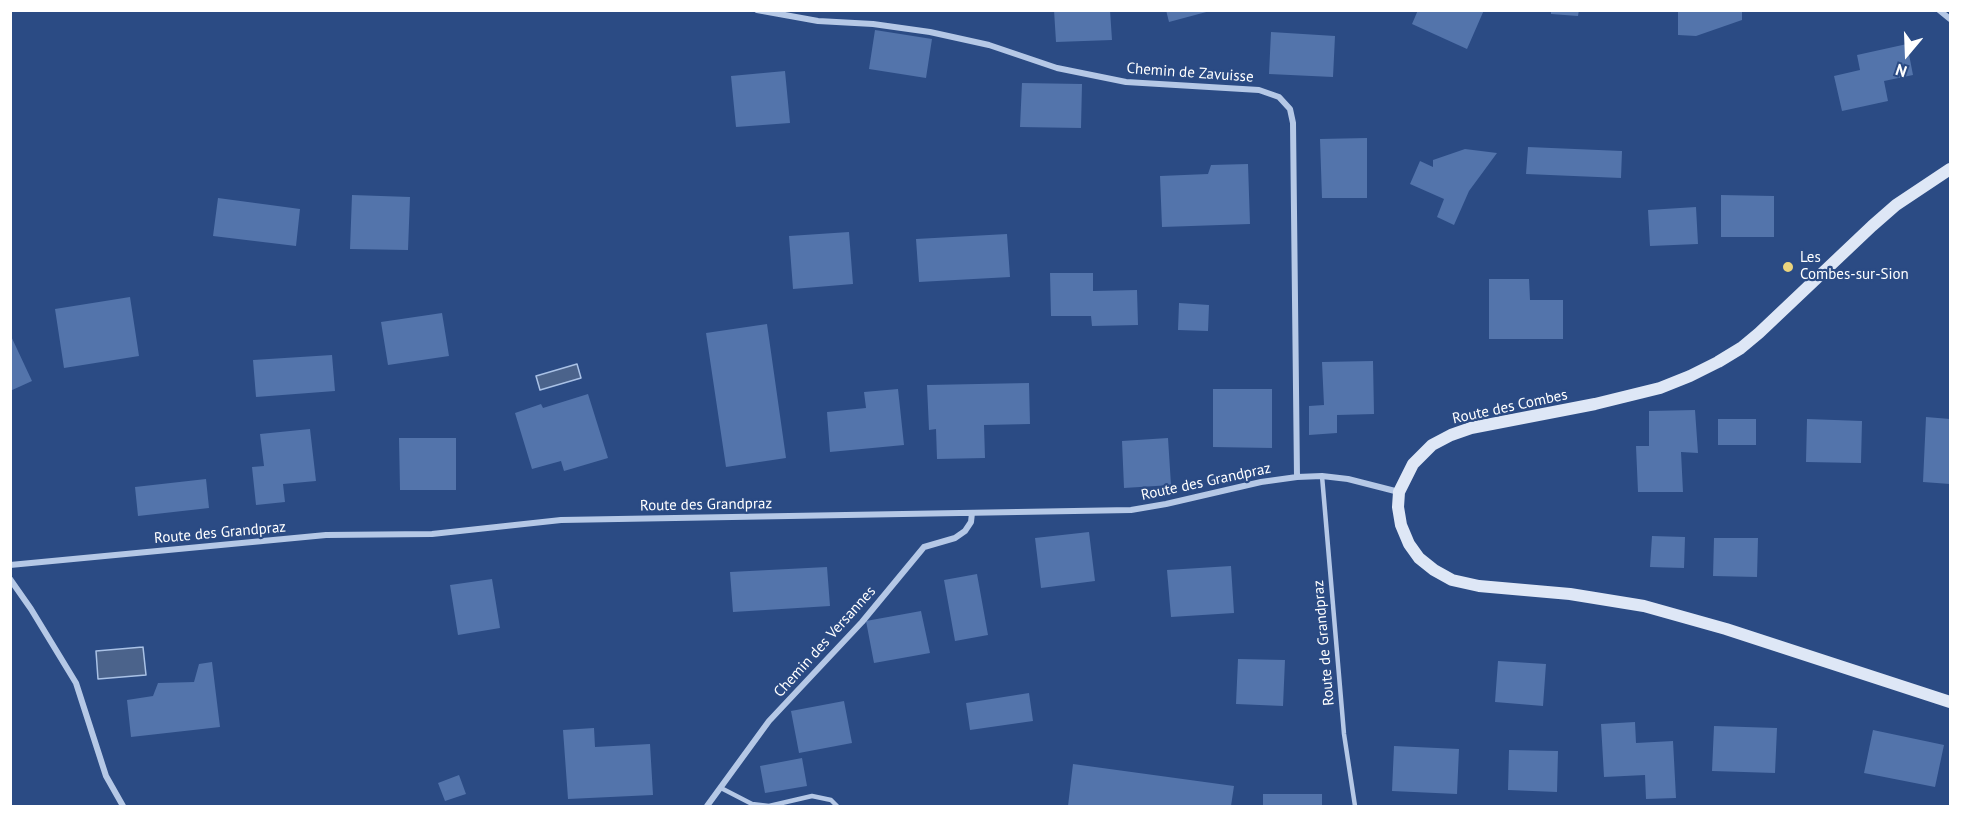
<!DOCTYPE html>
<style>
body{margin:0}
#map{position:relative;width:1961px;height:817px;overflow:hidden;background:#2b4b84;font-family:"PT Sans",sans-serif}
canvas{display:block}
.frame{position:absolute;inset:0;border:12px solid #fff;pointer-events:none}
.north{position:absolute;left:1877px;top:24px;width:60px;height:60px;-webkit-text-stroke:4px #2b4b84;paint-order:stroke;rotate:199deg;font-size:16px;font-weight:700;line-height:24px;text-align:center;color:#fff}
.north::after{content:'';display:block;margin:auto;width:21px;height:27px;background:#fff;clip-path:polygon(50% 0,100% 100%,50% 72%,0 100%)}
</style>
<div id="map">
<canvas width="1961" height="817"></canvas>
<div class="frame"></div>
<div class="north">N</div>
</div>
<script>
const c = document.querySelector('canvas').getContext('2d');
c.lineJoin = 'round';
function fill(path, color) { c.fillStyle = color; c.fill(path, 'evenodd'); }
const shape = rows => new Path2D(rows.map(r => 'M' + r).join(''));
function trace(path, color, width, dash) { c.strokeStyle = color; c.lineWidth = width; c.lineCap = dash ? 'butt' : 'round'; c.setLineDash(dash || []); c.stroke(path); }
function label(font, color, halo, rows, align = 'center') {
  c.font = font + ' "PT Sans",sans-serif'; c.lineWidth = 4.5; c.setLineDash([]); c.textBaseline = 'middle'; c.strokeStyle = halo; c.fillStyle = color; for (const [text, x, y, turn = 0] of rows) {
    c.save(); c.translate(x, y); c.rotate((+turn || 0) * Math.PI / 180); c.textAlign = isNaN(turn) ? turn : align; if (halo) c.strokeText(text, 0, 0); c.fillText(text, 0, 0); c.restore();
  }
}
const water = shape([
 [577,364,581,378,540,390,536,376,577,364],
 [143,647,146,675,98,679,96,651,143,647]
]);
const building = shape([
 [1054,10,1110,10,1112,40,1056,42],
 [1166,10,1210,10,1210,11,1169,22],
 [1418,10,1484,10,1467,49,1412,24],
 [1551,10,1579,10,1578,16,1551,14],
 [1678,10,1742,10,1742,20,1696,36,1678,35],
 [875,30,932,39,926,78,869,69],
 [1271,32,1335,36,1333,77,1269,74],
 [1907,44,1913,75,1884,81,1888,101,1842,111,1834,76,1860,70,1857,55],
 [785,71,790,123,736,127,731,76],
 [1022,83,1082,84,1081,128,1020,127],
 [1367,138,1367,198,1322,198,1320,139],
 [1528,147,1622,151,1621,178,1526,174],
 [1465,149,1497,153,1469,191,1454,225,1437,217,1444,199,1410,184,1420,161,1433,167,1433,160],
 [1248,164,1250,224,1162,227,1160,176,1208,174,1211,165],
 [352,195,410,197,408,250,350,249],
 [1721,195,1774,196,1774,237,1721,237],
 [218,198,300,209,296,246,213,236],
 [1696,207,1698,244,1650,246,1648,210],
 [849,232,853,284,793,289,789,236],
 [1007,234,1010,277,919,282,916,239],
 [1050,273,1093,273,1093,291,1137,290,1138,325,1092,326,1091,316,1051,316],
 [1489,279,1529,279,1530,300,1563,300,1563,339,1489,339],
 [130,297,139,356,64,368,55,309],
 [1179,303,1209,305,1208,331,1178,330],
 [442,313,449,356,388,365,381,322],
 [767,324,786,458,726,467,706,333],
 [10,334,32,381,10,391],
 [332,355,335,391,256,397,253,360],
 [1373,361,1374,414,1337,415,1337,433,1309,435,1309,406,1324,405,1322,362],
 [1029,383,1030,424,984,425,985,458,937,459,936,429,929,430,927,385],
 [898,389,904,445,830,452,827,412,866,408,864,392],
 [1213,389,1272,389,1272,448,1213,447],
 [588,394,608,458,564,471,561,461,532,469,515,413,541,404,543,408],
 [1695,410,1698,453,1681,452,1683,492,1638,492,1636,446,1649,446,1649,411],
 [1926,417,1950,419,1950,484,1923,482],
 [1718,419,1756,419,1756,445,1718,445],
 [1807,419,1862,421,1861,463,1806,462],
 [310,429,316,481,283,484,285,502,256,505,252,467,264,466,260,434],
 [399,438,456,438,456,490,400,490],
 [1168,438,1171,485,1124,488,1122,441],
 [206,479,209,508,138,516,135,487],
 [1089,532,1095,581,1041,588,1035,538],
 [1652,536,1685,537,1684,568,1650,567],
 [1714,538,1758,538,1757,577,1713,576],
 [1231,566,1234,613,1171,617,1167,570],
 [827,567,830,606,733,612,730,572],
 [977,574,988,635,955,641,944,580],
 [492,579,500,628,458,635,450,585],
 [921,611,930,653,874,663,866,621],
 [1238,659,1285,660,1283,706,1236,704],
 [1498,661,1546,664,1543,706,1495,702],
 [212,662,220,727,131,737,127,700,153,696,158,683,194,682,199,664],
 [1029,693,1033,721,970,730,966,703],
 [844,701,852,743,799,753,791,711],
 [1635,722,1636,743,1673,741,1676,798,1646,799,1645,775,1604,777,1601,724],
 [1714,726,1777,728,1775,773,1712,771],
 [594,728,595,747,650,744,653,795,568,799,563,730],
 [1873,730,1944,745,1935,787,1864,773],
 [1394,746,1459,749,1457,794,1392,791],
 [1509,750,1558,751,1557,792,1508,790],
 [802,758,807,786,765,793,760,766],
 [1073,764,1234,786,1231,806,1068,806],
 [459,775,466,794,445,801,438,783],
 [1263,794,1322,794,1322,806,1263,806]
]);
const lane = shape([
 [1322,476,1344,734,1355,806],
 [721,788,752,804,769,806,812,796,831,800,837,806]
]);
const street = shape([
 [757,10,818,21,873,24,930,32,989,45,1057,68,1126,82,1259,90,1279,97,1290,109,1293,123,1297,477],
 [1939,10,1950,19],
 [10,565,326,535,432,534,561,520,1131,510,1166,504,1261,482,1297,477,1322,476,1348,479,1399,492],
 [10,579,31,609,76,683,106,776,123,806],
 [707,806,769,721,862,622,924,547,955,538,965,531,971,522,972,513]
]);
const secondary = shape([
 [1950,169,1896,205,1872,226,1759,333,1741,348,1718,362,1690,376,1660,388,1595,404,1471,428,1451,435,1432,445,1413,464,1399,492,1398,507,1401,525,1409,544,1419,558,1434,570,1452,580,1479,586,1570,594,1644,606,1726,629,1950,702]
]);
const markers = [
 [1788,267,6,"#ecd47d"]
];
const streetNames = [
 ["Chemin de Zavuisse",1190,73,4],
 ["Route des Combes",1510,407,-12],
 ["Route des Grandpraz",1206,482,-12],
 ["Route des Grandpraz",706,505,-1],
 ["Route des Grandpraz",220,533,-5],
 ["Chemin des Versannes",825,642,-48],
 ["Route de Grandpraz",1324,643,-95]
];
const poiNames = [
 ["Les",1800,258],
 ["Combes-sur-Sion",1800,275]
];
fill(water, '#4b638b');
trace(water, '#aac2e6', 1.5);
fill(building, '#5374ab');
trace(lane, '#b5c8e6', 4.5);
trace(street, '#b5c8e6', 6);
trace(secondary, '#dee7f6', 12);
for (const [x, y, r, color] of markers) { const dot = new Path2D(); dot.arc(x, y, r, 0, 2 * Math.PI); c.fillStyle = color; c.fill(dot); trace(dot, '#2b4b84', 2); }
label('15px', '#fff', '#2b4b84', streetNames);
label('15px', '#fff', '#2b4b84', poiNames, 'left');
</script>
